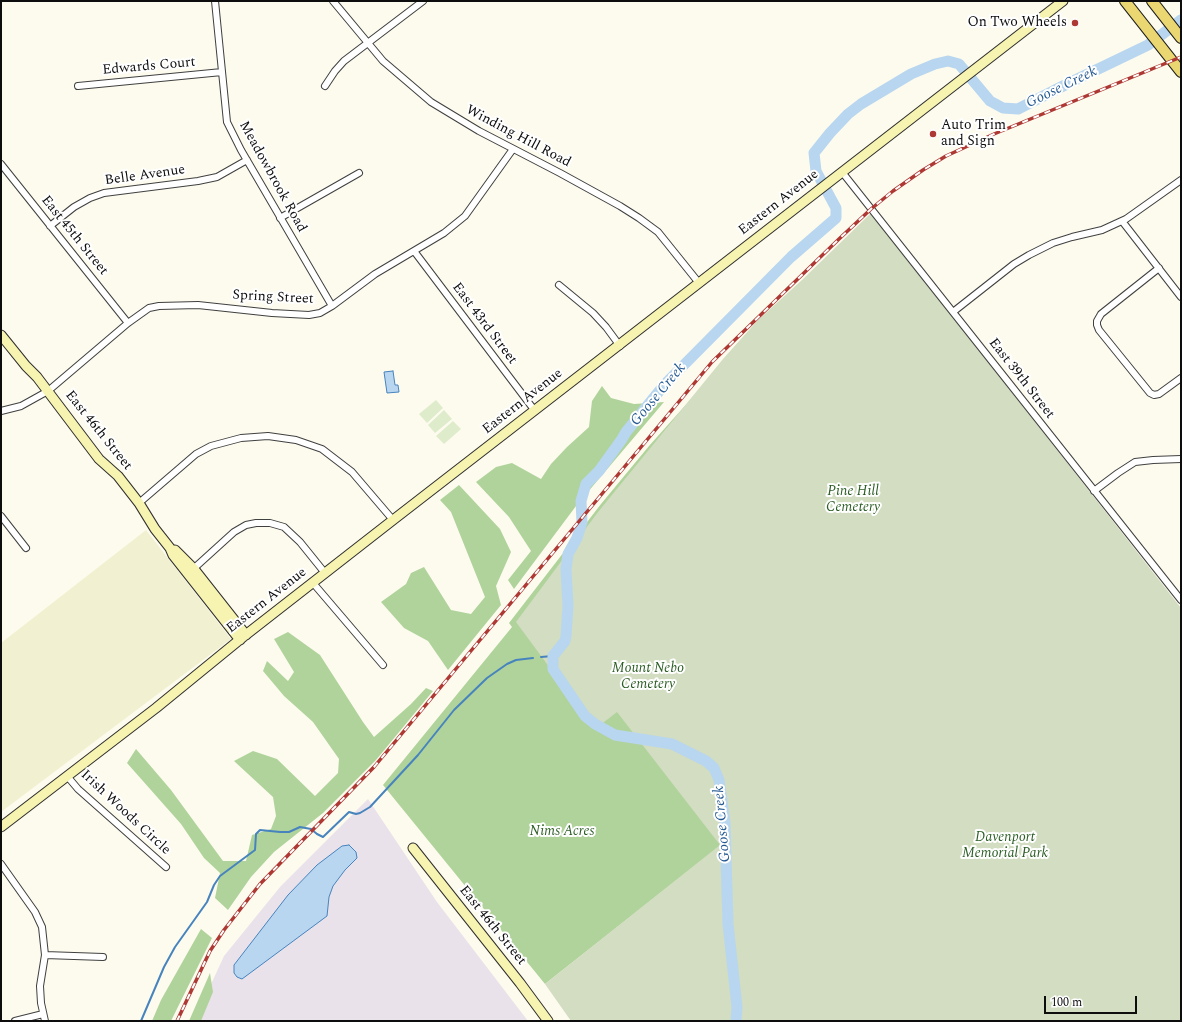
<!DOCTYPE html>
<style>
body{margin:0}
#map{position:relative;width:1182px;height:1022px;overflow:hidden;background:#fdfbee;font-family:Spectral,serif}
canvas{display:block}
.frame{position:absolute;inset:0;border:2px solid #0d0d0d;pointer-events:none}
.scale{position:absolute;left:1044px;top:996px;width:93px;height:18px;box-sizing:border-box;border:2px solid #0d0d0d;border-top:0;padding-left:5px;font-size:12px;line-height:14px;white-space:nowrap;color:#0d0d0d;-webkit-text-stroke:3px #fff;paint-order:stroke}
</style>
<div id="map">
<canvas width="1182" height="1022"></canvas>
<div class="frame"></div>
<div class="scale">100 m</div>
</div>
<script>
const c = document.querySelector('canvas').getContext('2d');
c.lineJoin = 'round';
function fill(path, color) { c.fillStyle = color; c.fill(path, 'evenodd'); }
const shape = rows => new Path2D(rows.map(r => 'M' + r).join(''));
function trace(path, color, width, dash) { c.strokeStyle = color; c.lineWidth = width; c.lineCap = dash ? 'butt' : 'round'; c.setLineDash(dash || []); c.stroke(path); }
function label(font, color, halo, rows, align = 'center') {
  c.font = font + ' Spectral,serif'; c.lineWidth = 4; c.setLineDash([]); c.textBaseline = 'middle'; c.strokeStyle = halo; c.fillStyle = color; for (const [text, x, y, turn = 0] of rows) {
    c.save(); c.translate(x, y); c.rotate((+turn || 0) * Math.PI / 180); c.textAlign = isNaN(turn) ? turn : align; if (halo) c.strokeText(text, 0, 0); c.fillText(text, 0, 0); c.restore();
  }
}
const industrial = shape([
 [368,799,437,902,528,1021,194,1021,224,956,280,887]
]);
const farmland = shape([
 [146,530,231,639,1,812,1,643]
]);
const forest = shape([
 [708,380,736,851,706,857,545,984,383,785,512,627,509,623,601,504,649,446],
 [602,386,611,398,634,404,664,402,576,506,514,589,508,580,531,551,509,517,476,482,496,467,512,463,541,479,551,464,567,447,589,427,592,401],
 [459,485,500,529,511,552,496,586,501,605,448,670,428,641,404,628,381,602,406,584,411,573,424,567,451,610,471,614,485,597,451,512,440,500],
 [288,632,320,655,363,722,374,737,411,704,426,688,433,691,376,760,323,813,274,852,251,877,228,910,215,898,220,873,204,858,181,824,127,763,136,749,171,790,223,861,246,861,252,835,271,829,276,816,273,797,234,761,253,751,277,759,315,796,338,773,339,759,313,722,284,696,263,671,267,661,288,681,294,672,274,639],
 [201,929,212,938,171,1021,152,1021,161,1000],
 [210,973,213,992,201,1021,189,1021]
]);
const cemetery = shape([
 [871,213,1181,608,1181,1021,571,1021,545,984,720,845,617,712,595,729,516,622,598,512,723,359,758,320,802,280]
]);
const pitch = shape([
 [436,400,443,408,427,423,419,414],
 [444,410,452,419,435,433,428,425],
 [453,421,461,429,444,444,436,436]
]);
const water = shape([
 [393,371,395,385,398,385,399,392,387,393,384,372,393,371],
 [349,845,356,852,357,858,345,870,333,886,329,897,327,916,242,979,237,977,234,973,234,965,288,895,317,865,342,846,349,845]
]);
const stream = shape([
 [541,657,553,656],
 [141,1021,164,967,175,947,207,902,214,885,220,876,255,850,256,834,260,830,280,832,289,832,300,827,311,829,317,834,323,837,349,812,356,814,360,813,370,807,418,755,454,710,487,678,507,664,516,660,533,658]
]);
const river = shape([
 [736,1021,737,1007,728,924,725,823,719,780,714,768,706,761,672,744,615,735,595,724,585,716,553,669,553,656,565,641,566,636,568,606,566,569,568,554,577,538,582,522,581,501,586,484,599,471,622,439,626,432,665,384,791,257,836,218,836,208,816,171,814,153,830,133,848,114,861,104,911,74,935,64,948,61,959,64,990,101,1003,108,1018,109,1067,84,1148,45,1181,20]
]);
const street = shape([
 [215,1,227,122,241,150,332,306],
 [333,1,383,61,431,102,479,131,560,173,620,206,639,218,658,232,699,283],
 [78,86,222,72],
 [325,86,335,71,344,61,423,1],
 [1,164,128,323],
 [842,172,1181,600],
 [280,218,359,173],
 [1122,221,1181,297],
 [50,226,74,207,90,198,104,193,198,181,217,177,247,160],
 [414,251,535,411],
 [1159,268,1101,314,1097,321,1097,325,1099,330,1150,393,1154,395,1159,394,1181,378],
 [559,285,593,313,606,327,620,346],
 [953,312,1014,264,1029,255,1053,243,1072,237,1102,230,1126,219,1181,180],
 [1,411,21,406,48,391,128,323,149,308,159,306,198,305,272,313,309,315,320,313,332,306,375,274,444,233,465,216,513,149],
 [1094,491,1118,473,1135,462,1153,460,1181,459],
 [139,503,196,454,211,446,241,438,268,436,296,440,322,449,352,472,393,520],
 [1,516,26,548],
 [191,571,234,532,246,525,256,523,270,523,284,527,300,542,325,573],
 [313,583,383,665],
 [67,776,78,789,166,867],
 [1,864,35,912,42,927,45,955,40,986,41,1003,45,1021],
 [45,955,103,957],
 [15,1021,43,1014]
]);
const secondary = shape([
 [1,335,26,366,37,377,99,459,118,476,139,503,155,529,170,548,173,555,240,640],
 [175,550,194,569,246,635],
 [1,827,156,708,243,637,393,520,1063,1],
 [413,848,520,983,548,1021]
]);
const primary = shape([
 [1125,1,1181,72],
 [1152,1,1181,38]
]);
const rail = shape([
 [177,1021,210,951,224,930,260,884,374,767,712,362,839,239,871,209,893,191,923,170,946,156,994,134,1181,57]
]);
const markers = [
 [1075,23,4,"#ae3834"],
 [933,134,4,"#ae3834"]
];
const poiNames = [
 ["On Two Wheels",1067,23],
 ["Auto Trim",941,126,"left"],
 ["and Sign",941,142,"left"]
];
const streetNames = [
 ["Edwards Court",149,67,-5],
 ["Winding Hill Road",518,137,28],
 ["Belle Avenue",145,176,-8],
 ["Meadowbrook Road",272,177,61],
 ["Eastern Avenue",779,203,-38],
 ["East 45th Street",74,236,51],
 ["Spring Street",273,298,3],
 ["East 43rd Street",484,324,53],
 ["East 39th Street",1021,379,52],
 ["Eastern Avenue",523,402,-38],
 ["East 46th Street",98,431,51],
 ["Eastern Avenue",267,601,-38],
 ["Irish Woods Circle",125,813,43],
 ["East 46th Street",492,926,51]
];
const parkNames = [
 ["Pine Hill",853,492],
 ["Cemetery",853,508],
 ["Mount Nebo",648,669],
 ["Cemetery",648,685],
 ["Nims Acres",562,832],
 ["Davenport",1005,838],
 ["Memorial Park",1005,854]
];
const waterNames = [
 ["Goose Creek",1062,88,-26],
 ["Goose Creek",659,395,-50],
 ["Goose Creek",723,824,-95]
];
fill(industrial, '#eae2ea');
fill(farmland, '#f1f1d1');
fill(forest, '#b0d39c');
fill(cemetery, '#d2ddc1');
fill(pitch, '#deeccc');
fill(water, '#b8d6ef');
trace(water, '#4784be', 1);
trace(stream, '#4784be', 2);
trace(river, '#b8d6ef', 11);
trace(street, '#404040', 8);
trace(secondary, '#2f2f2f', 11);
trace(primary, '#1e1e1e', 12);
trace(street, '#fff', 6);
trace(secondary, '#f6f4b0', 9);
trace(primary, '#ead771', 10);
trace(rail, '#ae3834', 3.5);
trace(rail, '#fff', 2, [6]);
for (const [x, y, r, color] of markers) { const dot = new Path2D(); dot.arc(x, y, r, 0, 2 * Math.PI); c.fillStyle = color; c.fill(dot); trace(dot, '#fff', 1.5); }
label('14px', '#0d0d0d', '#fff', poiNames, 'right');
label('14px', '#0d0d0d', '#fff', streetNames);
label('italic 14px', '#2b5d24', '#fff', parkNames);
label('italic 15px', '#235891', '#fff', waterNames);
</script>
